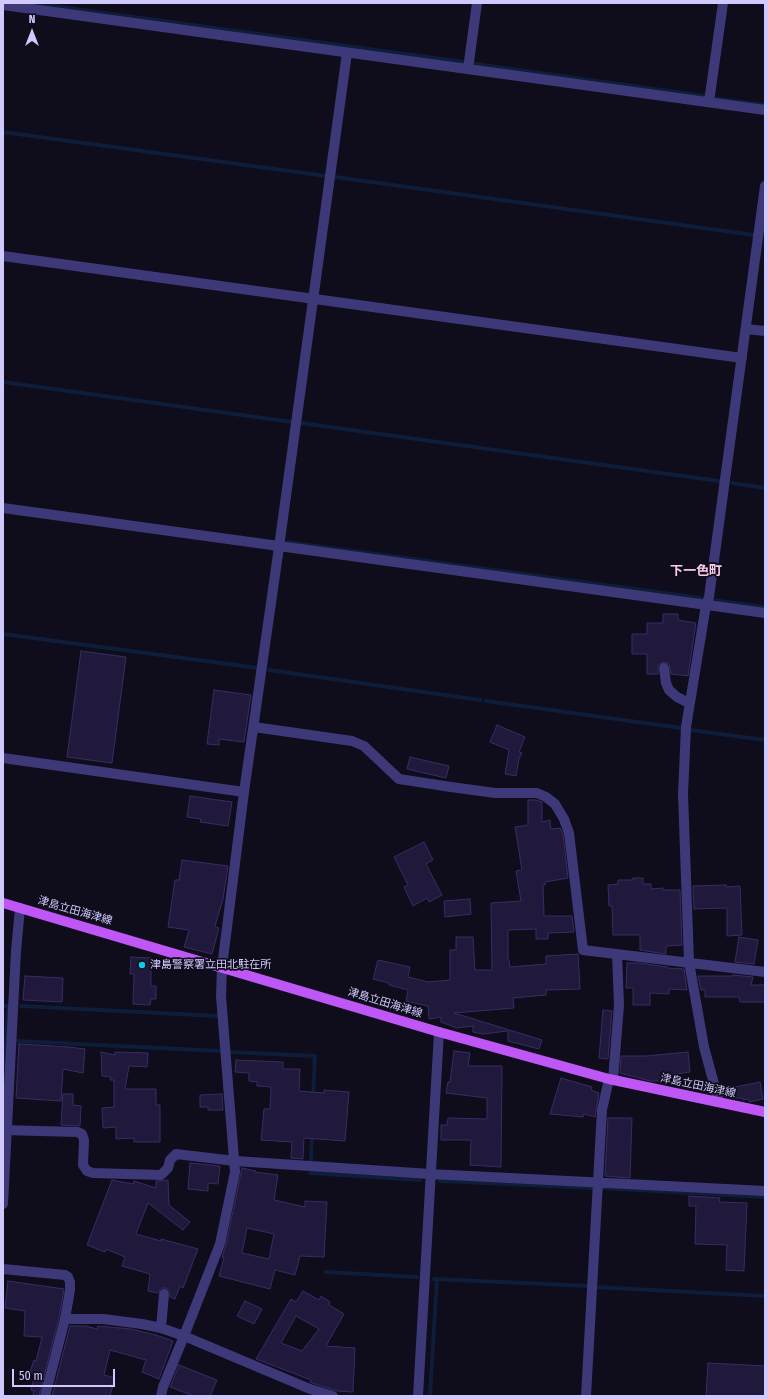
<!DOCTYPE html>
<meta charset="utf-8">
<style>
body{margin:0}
#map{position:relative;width:768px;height:1399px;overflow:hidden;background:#0f0c1b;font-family:"Fira Sans Condensed",sans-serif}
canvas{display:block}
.frame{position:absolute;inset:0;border:4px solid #d0c9fc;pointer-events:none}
.north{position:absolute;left:12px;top:12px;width:40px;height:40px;-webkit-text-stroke:3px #0f0c1b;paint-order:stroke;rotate:0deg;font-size:11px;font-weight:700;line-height:16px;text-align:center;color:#d0c9fc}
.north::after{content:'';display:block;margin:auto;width:14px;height:18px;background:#d0c9fc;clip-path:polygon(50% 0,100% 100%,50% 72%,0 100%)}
.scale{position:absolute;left:12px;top:1369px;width:103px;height:18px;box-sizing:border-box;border:2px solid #d0c9fc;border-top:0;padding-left:5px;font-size:12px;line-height:14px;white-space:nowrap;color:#d0c9fc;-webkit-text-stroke:3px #0f0c1b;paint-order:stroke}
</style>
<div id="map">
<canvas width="768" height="1399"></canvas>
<div class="frame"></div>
<div class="north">N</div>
<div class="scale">50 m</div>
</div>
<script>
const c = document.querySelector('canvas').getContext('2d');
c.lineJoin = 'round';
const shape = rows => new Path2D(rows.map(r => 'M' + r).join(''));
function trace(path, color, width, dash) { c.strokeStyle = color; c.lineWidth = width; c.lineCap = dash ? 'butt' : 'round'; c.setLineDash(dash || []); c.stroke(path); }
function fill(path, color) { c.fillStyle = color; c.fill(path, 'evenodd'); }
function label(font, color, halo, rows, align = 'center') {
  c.font = font + ' "Fira Sans Condensed","Noto Sans JP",sans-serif'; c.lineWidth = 3.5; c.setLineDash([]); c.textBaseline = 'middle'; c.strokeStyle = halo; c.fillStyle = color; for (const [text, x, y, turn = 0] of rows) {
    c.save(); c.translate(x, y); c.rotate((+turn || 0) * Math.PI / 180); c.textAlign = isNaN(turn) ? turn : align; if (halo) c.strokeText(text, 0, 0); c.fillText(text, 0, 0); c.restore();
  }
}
const stream = shape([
 [31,3,464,62],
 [475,64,705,96],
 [713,98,765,105],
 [3,132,326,176],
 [335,177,754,235],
 [3,382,292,422],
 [301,423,719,481],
 [732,483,765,488],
 [287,542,701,598],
 [712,600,765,607],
 [3,634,258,668],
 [269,670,480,700],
 [486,701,681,728],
 [690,730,765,740],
 [3,1006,8,1006,3,1087],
 [21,1006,218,1016],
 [18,1041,220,1051],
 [230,1052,315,1056,313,1096],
 [311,1160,312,1133],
 [310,1173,420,1180],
 [440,1181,594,1188],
 [601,1188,765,1197],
 [326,1272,417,1277],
 [434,1279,589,1286],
 [595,1287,765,1296],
 [430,1396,437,1279]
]);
const building = shape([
 [663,614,678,614,678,620,696,623,688,676,671,674,669,664,664,662,658,665,658,674,647,674,647,654,632,654,632,634,647,634,647,623,663,623,663,614],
 [81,651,126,657,112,763,67,757,81,651],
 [214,690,251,695,244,742,219,739,219,745,207,744,214,690],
 [497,725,525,737,519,752,522,753,519,759,516,776,505,774,509,750,490,742,497,725],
 [410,757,449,766,446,778,407,769,410,757],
 [190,796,232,802,228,826,200,822,201,819,187,817,190,796],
 [528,800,536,800,542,802,542,822,550,820,551,829,560,828,563,834,568,878,545,882,545,885,543,885,544,916,572,916,574,932,548,933,548,939,536,939,536,929,508,930,508,960,509,960,510,967,546,964,546,956,578,954,580,989,546,990,546,995,513,998,514,1008,454,1013,542,1040,539,1049,508,1041,508,1031,482,1034,473,1032,473,1026,457,1028,441,1022,441,1017,429,1019,428,1006,406,1001,408,990,389,985,389,983,373,979,378,960,410,967,408,977,428,982,450,980,450,950,456,950,456,937,473,937,475,970,492,970,491,903,521,901,516,871,522,870,515,827,528,825,528,800],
 [424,842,433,860,426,864,442,895,429,902,427,898,413,906,404,887,408,885,394,857,424,842],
 [182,860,228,866,223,899,215,926,216,927,219,928,212,954,184,947,189,930,168,927,175,880,179,880,182,860],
 [633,878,643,878,643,884,651,884,651,889,663,888,663,890,680,890,682,945,666,946,666,954,640,950,640,935,613,935,612,906,609,906,608,885,618,884,618,880,633,880,633,878],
 [726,885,726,887,740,886,742,935,727,936,727,908,694,909,693,886,726,885],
 [470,899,471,914,445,917,444,901,470,899],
 [739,937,758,940,754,964,735,962,739,937],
 [131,957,151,958,151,986,156,986,156,999,151,999,150,1005,133,1004,134,974,130,974,131,957],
 [627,963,640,963,667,967,667,968,684,969,687,990,669,989,669,994,650,993,650,1005,633,1005,633,988,626,988,627,963],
 [733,975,753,977,751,985,765,985,765,1002,740,1002,739,997,705,997,705,990,701,990,698,976,733,976,733,975],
 [25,976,63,978,62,1002,23,1000,25,976],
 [603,1010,612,1011,608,1059,599,1058,603,1010],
 [19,1044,69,1047,85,1049,83,1073,63,1069,61,1101,16,1098,19,1044],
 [454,1051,470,1053,468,1066,502,1066,501,1167,470,1165,471,1140,441,1140,441,1125,447,1125,448,1118,487,1119,487,1098,446,1093,448,1082,450,1082,454,1051],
 [101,1052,115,1055,115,1052,148,1053,147,1067,129,1066,125,1089,156,1089,156,1105,160,1105,160,1142,134,1142,134,1138,116,1139,116,1127,103,1128,102,1108,114,1107,114,1080,110,1080,111,1077,102,1076,101,1052],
 [688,1052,690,1072,662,1076,662,1081,650,1081,620,1073,621,1056,646,1056,688,1052],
 [236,1060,283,1062,283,1069,300,1069,299,1091,324,1093,324,1090,349,1092,345,1141,304,1138,303,1159,291,1158,292,1142,261,1140,264,1109,270,1109,271,1087,257,1086,257,1082,249,1081,249,1073,235,1072,236,1060],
 [561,1078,592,1087,591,1090,599,1093,595,1117,584,1114,583,1117,550,1114,561,1078],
 [760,1082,763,1099,749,1102,749,1099,743,1100,742,1098,733,1098,730,1088,760,1082],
 [63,1094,73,1094,73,1105,81,1106,80,1126,61,1125,63,1094],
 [222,1094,223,1110,208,1110,208,1107,200,1107,200,1095,222,1094],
 [608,1118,632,1118,630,1178,605,1176,608,1118],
 [190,1163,220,1166,218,1184,208,1183,208,1191,188,1189,190,1163],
 [242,1168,256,1171,255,1172,278,1175,274,1200,305,1207,305,1201,327,1202,324,1257,300,1256,295,1275,275,1270,270,1289,219,1276,224,1257,222,1257,226,1245,242,1168],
 [247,1228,274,1234,269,1259,242,1253,247,1228],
 [112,1180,133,1184,134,1181,156,1188,156,1181,168,1180,169,1205,190,1222,183,1230,148,1203,136,1234,161,1241,161,1239,198,1249,183,1288,180,1286,175,1299,170,1297,170,1291,165,1288,161,1288,158,1293,148,1291,150,1274,122,1266,125,1257,106,1249,105,1252,87,1245,112,1180],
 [689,1196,720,1198,719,1202,747,1203,744,1271,726,1270,727,1245,695,1244,696,1206,689,1206,689,1196],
 [8,1281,64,1289,59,1318,39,1396,33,1396,34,1391,31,1390,35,1374,30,1372,34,1360,36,1361,42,1337,24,1336,25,1311,5,1308,8,1281],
 [303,1291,319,1300,321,1296,330,1302,329,1305,344,1314,326,1346,355,1348,353,1392,337,1391,312,1383,310,1382,311,1380,256,1359,291,1299,296,1302,303,1291],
 [296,1316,319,1329,302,1351,281,1343,296,1316],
 [245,1301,262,1309,254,1324,237,1316,245,1301],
 [70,1326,86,1326,97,1329,98,1326,131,1329,156,1335,173,1341,159,1379,142,1372,146,1360,110,1350,104,1375,115,1378,110,1396,52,1396,70,1326],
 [708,1363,765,1366,765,1396,706,1396,708,1363],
 [179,1365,217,1380,210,1396,194,1396,170,1387,179,1365]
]);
const minor = shape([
 [3,5,765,110],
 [468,69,477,3],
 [709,102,723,3],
 [3,256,742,358],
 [746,329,765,331],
 [3,508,765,613],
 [664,668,666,683,669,690,677,697,689,703],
 [254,727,352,741,364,746,399,779,451,787,495,793,537,793,546,797,555,804,564,819,569,833,583,950,765,972],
 [3,758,244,792],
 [613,1080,619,1005,617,954],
 [719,1102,704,1047,689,962,683,794,686,727,706,605,709,597,765,186],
 [3,1130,77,1132,82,1134,84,1140,83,1165,87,1171,93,1173,161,1175,168,1168,170,1160,176,1154,235,1161,430,1174,765,1191],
 [3,1204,16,951,20,908],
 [3,1269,65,1275,68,1277,70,1282,70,1290,65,1319,103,1319,142,1324,161,1328,184,1336,310,1389,333,1396],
 [161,1328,164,1294],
 [45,1396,65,1319],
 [161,1396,163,1387,184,1336,220,1244,235,1172,221,996,222,967,244,792,279,547,347,53],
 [418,1396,439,1032],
 [586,1396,602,1110,609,1079]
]);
const major = shape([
 [3,903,439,1032,609,1079,765,1112]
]);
const markers = [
 [142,965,4,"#0ccbe5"]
];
const streetNames = [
 ["津島立田海津線",75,911,16],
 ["津島立田海津線",385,1003,17],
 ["津島立田海津線",698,1086,12]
];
const poiNames = [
 ["津島警察署立田北駐在所",150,965]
];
const quarterNames = [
 ["下一色町",696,571]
];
trace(stream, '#0d1d3a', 4);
fill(building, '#21193b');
trace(building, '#392c66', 1);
trace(minor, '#3d3978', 10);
trace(major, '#be57f6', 10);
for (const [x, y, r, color] of markers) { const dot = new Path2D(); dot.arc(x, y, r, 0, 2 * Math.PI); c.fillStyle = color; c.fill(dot); trace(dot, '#0f0c1b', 1.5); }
label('11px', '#d0c9fc', '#0f0c1b', streetNames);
label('11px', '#d0c9fc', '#0f0c1b', poiNames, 'left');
label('bold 13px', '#fccbe9', '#0f0c1b', quarterNames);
</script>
